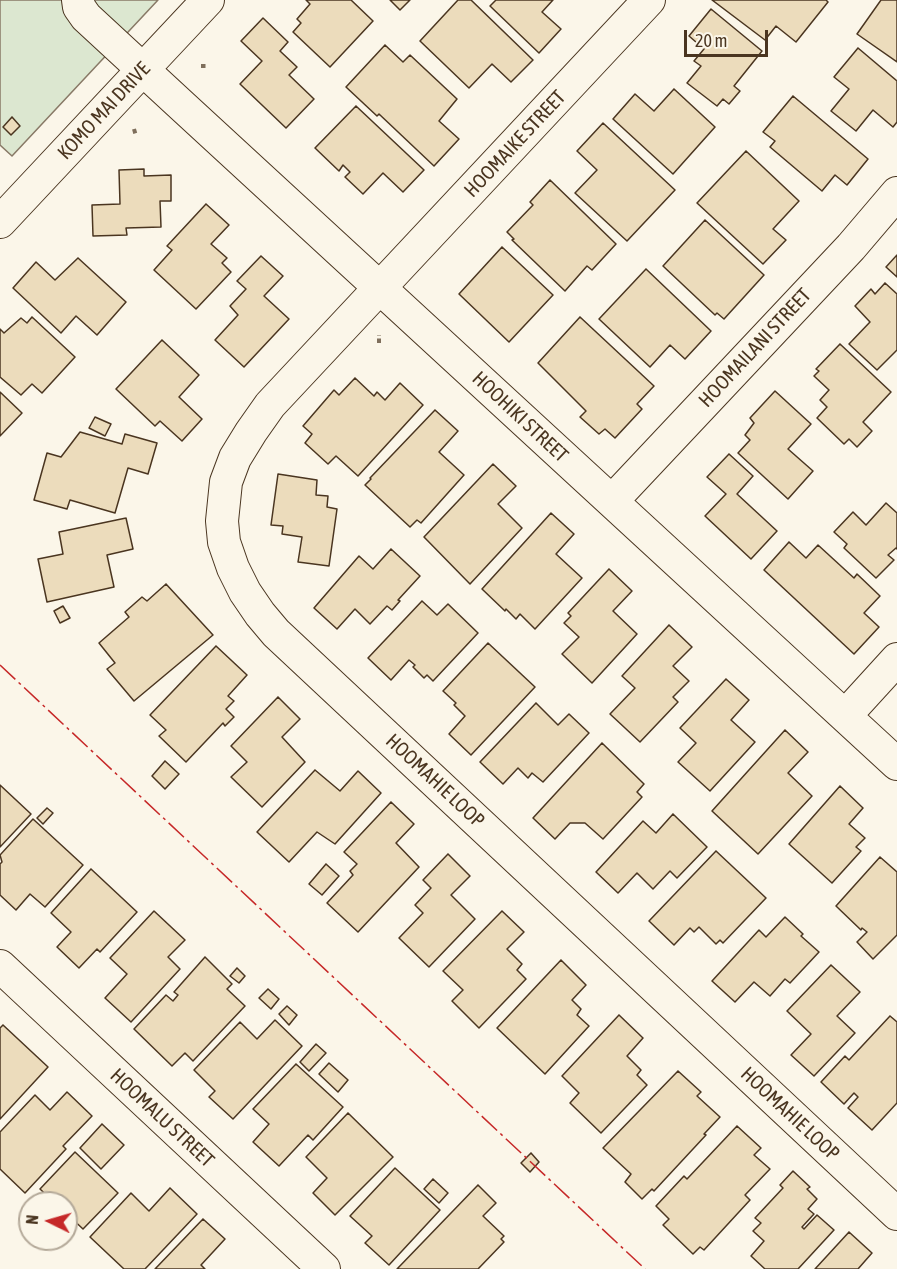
<!DOCTYPE html>
<style>
body{margin:0}
#map{position:relative;width:897px;height:1269px;overflow:hidden;background:#fbf6e9;font-family:"Asap Condensed",sans-serif}
canvas{display:block}
.north{position:absolute;left:18px;top:1191px;width:60px;height:60px;box-sizing:border-box;background:#fbf6e9;border:2px solid #b4a999;border-radius:50%;rotate:275deg;font-size:16px;font-weight:700;line-height:24px;text-align:center;color:#4a3520}
.north::after{content:'';display:block;margin:auto;width:21px;height:27px;background:#c62828;clip-path:polygon(50% 0,100% 100%,50% 72%,0 100%)}
.scale{position:absolute;left:684px;top:30px;width:84px;height:27px;box-sizing:border-box;border:3px solid #4a3520;border-top:0;padding-left:8px;font-size:18px;line-height:21px;white-space:nowrap;color:#4a3520;-webkit-text-stroke:4px #fbf6e9;paint-order:stroke}
</style>
<div id="map">
<canvas width="897" height="1269"></canvas>
<div class="north">N</div>
<div class="scale">20 m</div>
</div>
<script>
const c = document.querySelector('canvas').getContext('2d');
c.lineJoin = 'round';
function fill(path, color) { c.fillStyle = color; c.fill(path, 'evenodd'); }
const shape = rows => new Path2D(rows.map(r => 'M' + r).join(''));
function trace(path, color, width, dash) { c.strokeStyle = color; c.lineWidth = width; c.lineCap = dash ? 'butt' : 'round'; c.setLineDash(dash || []); c.stroke(path); }
function label(font, color, halo, rows, align = 'center') {
  c.font = font + ' "Asap Condensed",sans-serif'; c.lineWidth = 4.5; c.setLineDash([]); c.textBaseline = 'middle'; c.strokeStyle = halo; c.fillStyle = color; for (const [text, x, y, turn = 0] of rows) {
    c.save(); c.translate(x, y); c.rotate((+turn || 0) * Math.PI / 180); c.textAlign = isNaN(turn) ? turn : align; if (halo) c.strokeText(text, 0, 0); c.fillText(text, 0, 0); c.restore();
  }
}
const green = shape([
 [0,0,158,0,12,156,0,145,0,0]
]);
const building = shape([
 [306,0,351,0,373,21,330,67,293,32,301,23,297,19,310,4,306,0],
 [390,0,410,0,400,10,390,0],
 [458,0,471,0,533,60,511,82,492,64,469,88,420,41,458,0],
 [496,0,553,0,542,12,561,29,539,53,490,6,496,0],
 [712,0,826,0,828,2,796,42,776,26,765,40,712,0],
 [881,0,897,0,897,62,857,34,881,0],
 [711,9,762,51,734,86,740,91,729,104,723,99,717,106,687,83,701,66,694,61,704,49,689,36,711,9],
 [263,18,288,42,280,51,297,67,289,75,314,99,286,128,240,84,262,61,241,41,263,18],
 [385,45,403,62,410,55,457,99,439,121,459,139,434,166,379,114,377,116,346,87,385,45],
 [858,48,897,81,897,122,893,127,873,110,856,131,831,111,849,89,834,77,858,48],
 [674,89,715,127,673,174,613,119,635,94,654,111,674,89],
 [793,96,868,159,847,185,835,175,822,191,770,147,775,141,763,132,793,96],
 [356,106,424,170,403,192,383,173,363,194,345,177,350,172,343,165,339,171,315,148,356,106],
 [12,117,20,126,11,135,3,127,12,117],
 [603,123,675,190,627,241,575,193,597,170,577,151,603,123],
 [746,151,799,201,773,229,786,240,763,264,697,203,746,151],
 [144,169,144,176,171,175,171,201,160,201,161,227,126,228,127,235,93,236,92,205,120,204,119,170,144,169],
 [550,180,616,244,592,270,587,266,565,291,512,240,514,239,507,232,533,205,530,202,550,180],
 [206,204,229,225,211,244,227,258,222,263,231,272,196,309,154,270,172,250,167,246,206,204],
 [705,220,764,275,724,319,717,313,715,315,663,266,705,220],
 [502,247,553,295,509,342,459,294,502,247],
 [897,255,897,277,886,267,897,255],
 [261,256,283,276,264,296,289,319,244,367,215,340,238,315,230,306,246,289,237,281,261,256],
 [78,258,126,302,97,335,76,316,61,333,13,288,36,262,55,280,78,258],
 [646,269,711,331,685,359,670,345,650,367,599,319,646,269],
 [885,283,897,294,897,350,877,370,849,344,870,322,855,306,871,289,875,294,885,283],
 [32,317,75,357,42,393,32,384,21,395,0,377,0,329,4,333,21,318,27,323,32,317],
 [580,317,654,386,637,404,642,409,615,438,605,429,599,434,580,417,586,411,538,363,580,317],
 [162,340,199,375,179,397,202,419,182,441,160,421,155,426,116,389,162,340],
 [840,344,891,392,863,422,872,431,857,447,849,439,844,444,817,418,827,407,820,400,829,390,814,376,819,371,816,369,840,344],
 [355,378,374,396,377,392,385,400,400,383,423,405,358,476,336,456,328,464,305,443,312,434,303,426,334,390,339,395,355,378],
 [775,391,811,424,788,449,813,471,788,499,738,453,750,440,745,435,754,423,750,418,775,391],
 [0,392,22,413,0,436,0,392],
 [435,410,458,431,439,452,464,475,421,523,417,520,410,527,365,485,371,479,370,478,435,410],
 [95,417,111,424,105,436,89,428,95,417],
 [80,432,122,444,125,434,157,443,148,474,128,468,115,513,70,500,67,509,34,500,47,453,61,457,80,432],
 [729,454,753,476,737,494,777,531,751,559,705,516,726,494,707,477,729,454],
 [493,464,516,486,498,504,522,528,470,584,424,537,493,464],
 [278,474,317,480,316,495,328,496,327,507,337,509,329,566,298,562,302,537,282,534,283,526,271,525,278,474],
 [886,503,897,513,897,549,896,548,888,555,894,560,876,578,844,548,847,544,834,532,853,512,866,525,886,503],
 [551,513,574,534,556,554,582,578,535,629,520,614,516,619,506,609,505,611,482,589,551,513],
 [126,518,133,549,107,555,114,587,47,602,38,559,63,554,59,532,126,518],
 [789,542,806,558,818,545,854,578,857,574,880,596,864,613,879,627,854,654,764,570,789,542],
 [391,549,420,576,398,600,400,601,392,610,387,606,370,624,355,609,337,629,314,608,359,556,373,569,391,549],
 [609,569,632,591,613,611,637,634,592,683,562,654,579,637,564,623,571,616,568,613,609,569],
 [166,584,213,635,134,701,107,669,115,663,99,643,129,617,125,612,142,597,147,601,166,584],
 [422,601,437,615,448,604,478,633,433,681,427,675,424,678,413,667,415,665,409,660,391,680,368,658,422,601],
 [63,606,70,618,60,623,54,611,63,606],
 [669,625,692,647,673,666,689,681,673,697,678,702,640,742,610,714,635,688,622,676,669,625],
 [488,643,535,687,471,755,449,734,465,716,454,705,456,703,443,691,488,643],
 [216,646,247,675,228,696,234,701,226,709,234,717,225,726,223,723,186,762,159,736,166,730,150,715,216,646],
 [726,679,749,700,731,720,755,742,710,791,678,762,696,743,680,728,726,679],
 [278,697,300,719,282,737,305,762,262,807,231,777,247,762,231,746,278,697],
 [536,703,558,725,569,714,589,733,543,782,532,773,528,778,518,768,503,784,480,762,536,703],
 [785,730,808,752,788,773,812,796,758,854,712,811,785,730],
 [602,743,644,784,637,792,642,797,603,839,585,823,570,823,555,839,533,818,602,743],
 [165,761,179,774,165,789,152,776,165,761],
 [315,770,340,791,358,771,381,793,335,844,317,832,289,862,257,832,315,770],
 [0,785,31,814,0,847,0,785],
 [840,786,863,808,849,824,865,838,856,847,861,851,832,883,789,844,840,786],
 [391,802,414,824,396,843,419,867,358,932,327,903,353,875,350,871,357,864,344,852,391,802],
 [47,808,53,813,43,824,37,818,47,808],
 [673,814,707,847,677,878,670,871,653,889,637,873,618,893,596,872,643,821,656,833,673,814],
 [33,819,83,865,45,907,30,894,16,910,0,895,0,864,2,862,0,855,33,819],
 [716,851,766,898,723,943,720,940,716,944,699,927,694,932,690,928,674,945,649,921,716,851],
 [448,854,470,876,451,895,475,919,429,967,399,938,423,913,415,905,431,888,423,880,448,854],
 [880,857,897,872,897,935,873,959,857,942,867,932,862,928,861,930,836,906,880,857],
 [326,864,339,876,322,895,309,884,326,864],
 [91,869,137,912,100,952,97,949,79,968,57,947,71,932,51,913,91,869],
 [154,911,185,940,168,957,180,969,131,1022,105,998,127,974,110,958,154,911],
 [502,911,524,932,507,949,522,964,517,970,526,979,479,1028,452,1001,463,990,443,971,502,911],
 [785,917,803,934,801,936,819,952,790,983,785,979,770,996,754,982,735,1002,712,981,759,930,766,937,785,917],
 [205,957,232,984,227,989,245,1006,193,1061,185,1053,172,1066,134,1029,166,995,173,1001,178,995,174,992,205,957],
 [561,960,586,985,572,1000,581,1009,577,1015,589,1026,545,1074,497,1028,561,960],
 [831,965,860,992,837,1016,855,1033,814,1076,791,1055,811,1034,787,1011,831,965],
 [237,968,245,976,239,983,230,976,237,968],
 [268,989,279,999,271,1009,259,998,268,989],
 [287,1006,297,1015,289,1025,279,1014,287,1006],
 [619,1015,643,1038,627,1056,641,1070,637,1075,647,1085,601,1133,570,1103,579,1093,562,1076,619,1015],
 [890,1016,897,1022,897,1103,872,1130,848,1108,858,1097,854,1093,844,1104,821,1082,845,1056,849,1060,890,1016],
 [275,1020,302,1046,233,1119,209,1097,215,1091,194,1070,240,1022,257,1039,275,1020],
 [3,1025,48,1067,0,1119,0,1028,3,1025],
 [316,1044,326,1053,309,1071,300,1062,316,1044],
 [329,1063,348,1080,338,1092,319,1074,329,1063],
 [296,1064,343,1107,313,1140,308,1135,279,1166,253,1142,269,1124,253,1109,296,1064],
 [678,1071,701,1092,697,1096,720,1117,704,1134,706,1135,654,1191,652,1189,642,1199,625,1182,631,1174,603,1148,678,1071],
 [67,1092,92,1116,63,1146,66,1149,25,1193,0,1169,0,1132,35,1095,50,1110,67,1092],
 [348,1113,393,1157,335,1215,313,1193,327,1178,306,1157,348,1113],
 [102,1124,124,1145,101,1169,80,1148,102,1124],
 [737,1126,761,1148,754,1155,770,1169,745,1195,750,1200,704,1250,700,1247,693,1254,663,1225,669,1219,656,1206,684,1176,687,1179,737,1126],
 [75,1152,118,1193,83,1229,66,1213,66,1203,55,1203,40,1189,75,1152],
 [531,1153,539,1162,530,1172,521,1163,531,1153],
 [395,1168,440,1210,389,1265,365,1243,372,1236,350,1216,395,1168],
 [793,1171,810,1187,807,1189,817,1199,808,1209,814,1214,802,1227,804,1229,817,1215,834,1230,798,1269,765,1269,751,1256,764,1241,753,1231,761,1223,755,1218,783,1188,780,1185,793,1171],
 [433,1179,448,1193,439,1203,424,1189,433,1179],
 [478,1185,496,1203,483,1216,504,1236,501,1239,504,1242,478,1269,397,1269,478,1185],
 [170,1188,197,1214,145,1269,124,1269,90,1237,131,1193,149,1211,170,1188],
 [203,1219,225,1239,201,1265,205,1269,155,1269,203,1219],
 [849,1232,872,1253,858,1269,815,1269,849,1232]
]);
const path = shape([
 [201,66,208,66],
 [134,129,136,136],
 [379,343,379,335]
]);
const minor = shape([
 [78,0,79,7,86,17,179,103,897,764],
 [649,0,270,405,251,432,235,458,226,482,222,521,224,542,233,568,245,592,260,614,276,633,897,1214],
 [0,222,208,0],
 [612,501,851,247,897,193],
 [845,716,897,659],
 [0,966,324,1269]
]);
const power = shape([
 [0,665,645,1269]
]);
const streetNames = [
 ["KOMO MAI DRIVE",104,111,-47],
 ["HOOMAIKE STREET",515,144,-47],
 ["HOOMAILANI STREET",755,348,-47],
 ["HOOHIKI STREET",520,417,43],
 ["HOOMAHIE LOOP",435,781,43],
 ["HOOMAHIE LOOP",790,1114,43],
 ["HOOMALU STREET",162,1118,43]
];
fill(green, '#dce7d0');
trace(green, '#887966', 1.5);
fill(building, '#ecdcbc');
trace(building, '#4a3520', 1.5);
trace(minor, '#4a3520', 34);
trace(path, '#7f6f5c', 4, [4.5, 3]);
trace(minor, '#fbf6e9', 32);
trace(power, '#c62828', 1.5, [21, 4.5, 3, 4.5]);
label('20px', '#4a3520', '#fbf6e9', streetNames);
</script>
